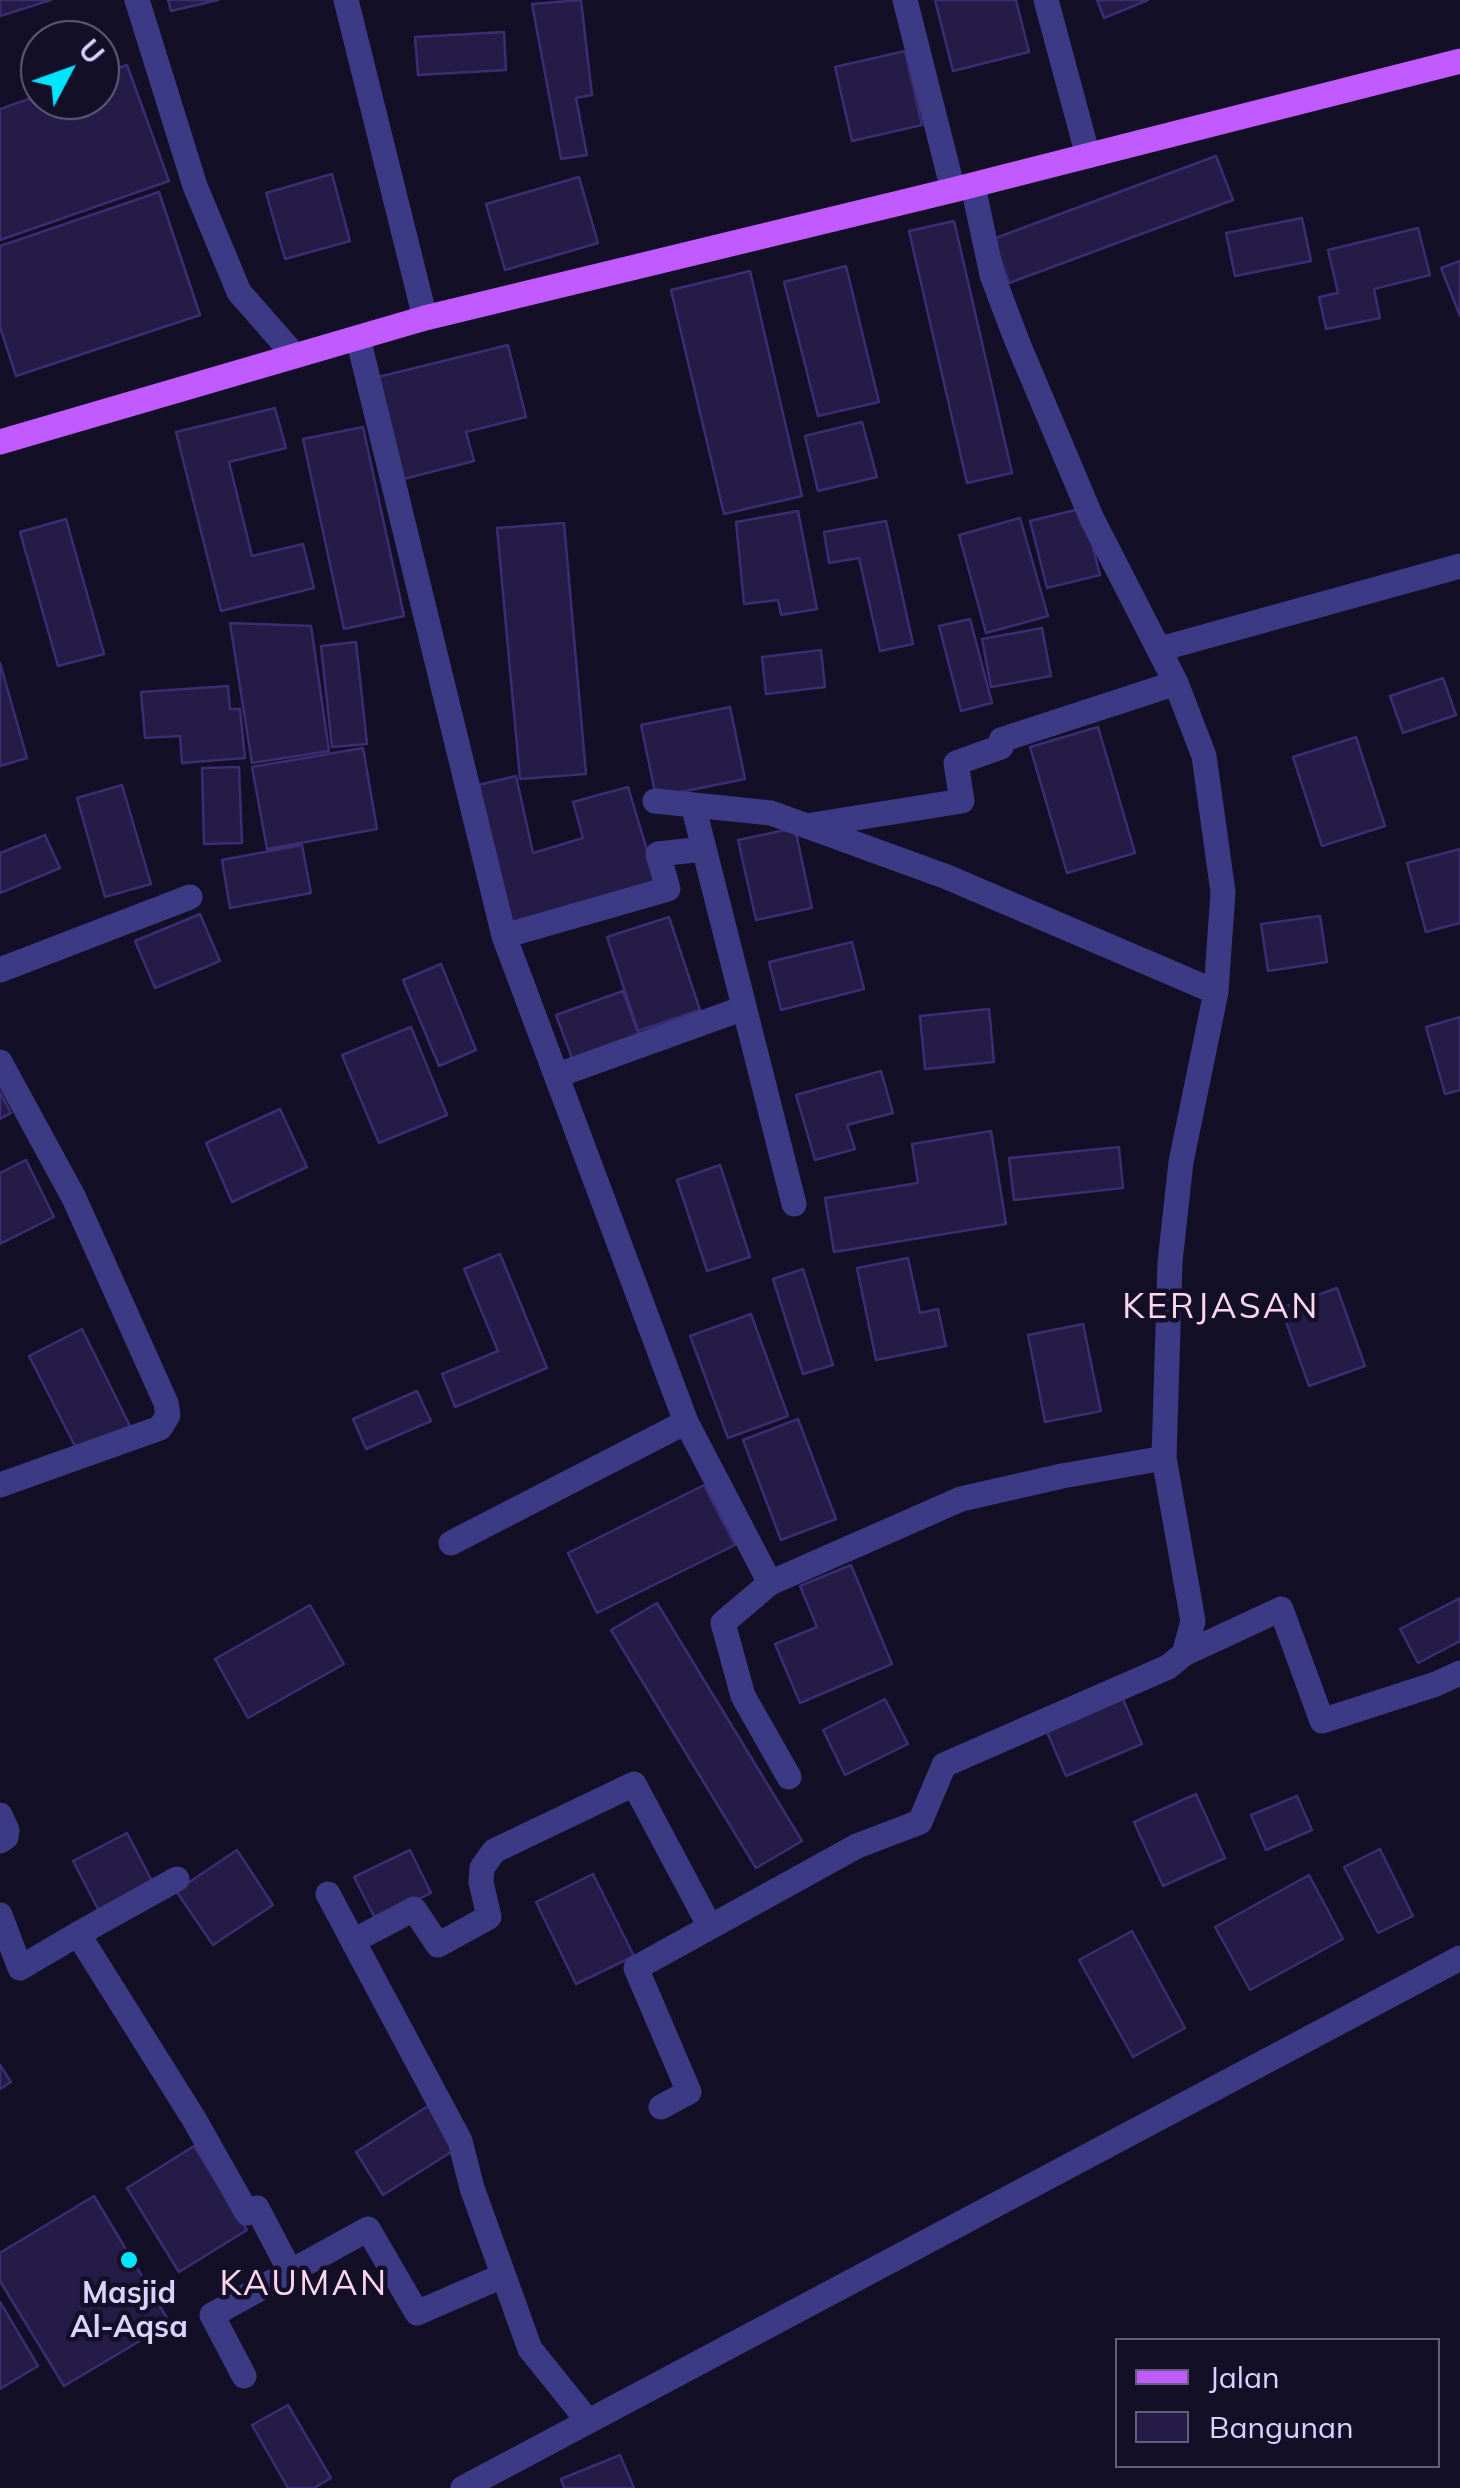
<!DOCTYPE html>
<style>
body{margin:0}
#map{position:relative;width:1460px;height:2488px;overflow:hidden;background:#130f26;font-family:Mulish,sans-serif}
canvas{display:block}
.legend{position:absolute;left:1115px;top:2338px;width:325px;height:130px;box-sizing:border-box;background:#130f26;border:2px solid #625e7d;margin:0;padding:12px 18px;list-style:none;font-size:30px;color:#d9d4ff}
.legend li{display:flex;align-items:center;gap:20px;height:50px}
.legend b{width:50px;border:2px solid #625e7d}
.north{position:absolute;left:20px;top:20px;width:100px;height:100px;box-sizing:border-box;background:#130f26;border:2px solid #625e7d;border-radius:50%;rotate:49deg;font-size:28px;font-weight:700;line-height:40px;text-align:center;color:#d9d4ff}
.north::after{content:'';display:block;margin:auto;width:35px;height:45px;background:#00e5ff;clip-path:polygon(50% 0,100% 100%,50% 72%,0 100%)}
</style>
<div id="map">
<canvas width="1460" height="2488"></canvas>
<ul class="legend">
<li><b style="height:12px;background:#c25bff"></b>Jalan</li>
<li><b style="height:28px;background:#241b47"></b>Bangunan</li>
</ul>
<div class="north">U</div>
</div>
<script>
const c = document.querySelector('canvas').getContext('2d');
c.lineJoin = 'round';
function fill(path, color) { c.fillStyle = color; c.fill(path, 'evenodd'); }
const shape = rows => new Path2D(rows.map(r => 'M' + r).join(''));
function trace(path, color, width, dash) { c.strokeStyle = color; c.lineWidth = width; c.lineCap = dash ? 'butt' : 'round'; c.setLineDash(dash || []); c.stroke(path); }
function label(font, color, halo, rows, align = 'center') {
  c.font = font + ' Mulish,sans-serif'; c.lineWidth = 9; c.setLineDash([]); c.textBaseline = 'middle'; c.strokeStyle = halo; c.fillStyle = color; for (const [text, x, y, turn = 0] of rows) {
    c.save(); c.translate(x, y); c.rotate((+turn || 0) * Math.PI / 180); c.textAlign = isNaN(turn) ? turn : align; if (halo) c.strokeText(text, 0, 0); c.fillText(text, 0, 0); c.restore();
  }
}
const building = shape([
 [0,0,51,0,0,16,0,0],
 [168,0,218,0,171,11,168,0],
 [581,0,592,95,576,98,587,155,561,159,532,4,581,0],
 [935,0,1016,0,1029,52,953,71,935,0],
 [1097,0,1148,0,1104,18,1097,0],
 [504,32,506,70,418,75,415,37,504,32],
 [905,51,922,125,852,141,835,67,905,51],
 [127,65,169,181,0,240,0,109,40,95,40,100,100,100,100,74,127,65],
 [1216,156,1233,200,1009,283,993,239,1216,156],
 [332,174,350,241,285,259,266,193,332,174],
 [579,177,598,243,505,270,486,204,579,177],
 [159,192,200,315,16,376,0,327,0,246,159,192],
 [1302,218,1311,261,1235,276,1226,233,1302,218],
 [954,221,1012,473,967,483,909,231,954,221],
 [1418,228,1430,275,1374,289,1380,318,1326,329,1319,297,1338,293,1328,250,1418,228],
 [1460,261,1460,316,1441,268,1460,261],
 [846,266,879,402,818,416,784,282,846,266],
 [750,271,802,496,724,514,671,290,750,271],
 [508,345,526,417,466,432,474,461,396,481,370,379,508,345],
 [275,408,286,448,229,462,252,556,303,544,314,588,221,611,176,432,275,408],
 [862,422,877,477,818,491,805,436,862,422],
 [363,427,404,616,344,629,303,439,363,427],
 [1083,508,1100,575,1047,588,1030,521,1083,508],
 [798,511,817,609,781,615,778,600,744,604,736,522,798,511],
 [1020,518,1048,616,986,633,959,535,1020,518],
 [66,519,104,654,58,666,20,532,66,519],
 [886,521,913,644,880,651,859,558,829,563,824,532,886,521],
 [564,523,586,774,520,779,497,528,564,523],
 [970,619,992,703,961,711,939,626,970,619],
 [230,623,311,626,329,751,252,763,230,623],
 [1042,628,1051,676,991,687,982,639,1042,628],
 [356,642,367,744,332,747,321,646,356,642],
 [821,650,825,687,766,694,762,657,821,650],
 [0,663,27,758,0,766,0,663],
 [1443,678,1456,715,1403,733,1390,696,1443,678],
 [228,686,230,709,240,709,245,758,182,763,180,736,145,738,141,692,228,686],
 [730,707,745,779,656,797,641,725,730,707],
 [1098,727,1135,853,1067,873,1030,747,1098,727],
 [1356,737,1385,826,1322,846,1293,757,1356,737],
 [363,748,377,829,267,849,252,767,363,748],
 [239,767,242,843,204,844,202,768,239,767],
 [516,776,533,853,583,838,573,802,628,787,657,883,511,926,474,786,516,776],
 [122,785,151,884,105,897,77,798,122,785],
 [795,828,812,908,756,920,738,840,795,828],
 [45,835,60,868,0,893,0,853,45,835],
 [302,845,311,893,230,908,222,860,302,845],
 [1460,849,1460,923,1426,932,1407,863,1460,849],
 [200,914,220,961,155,988,135,941,200,914],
 [1320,916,1327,962,1268,971,1261,924,1320,916],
 [669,917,700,1010,638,1031,607,937,669,917],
 [852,942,864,989,781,1010,769,962,852,942],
 [441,964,476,1050,439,1066,403,980,441,964],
 [623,991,640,1038,573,1061,556,1015,623,991],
 [989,1009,994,1062,925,1069,920,1016,989,1009],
 [1460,1017,1460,1090,1445,1094,1426,1027,1460,1017],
 [411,1027,447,1115,379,1143,342,1055,411,1027],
 [881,1071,893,1113,847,1125,855,1149,815,1160,796,1095,881,1071],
 [0,1092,11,1113,0,1119,0,1092],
 [280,1109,307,1167,232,1202,206,1143,280,1109],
 [991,1131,1006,1224,834,1252,825,1198,918,1183,912,1144,991,1131],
 [1119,1147,1123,1188,1014,1200,1009,1158,1119,1147],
 [26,1160,54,1217,0,1244,0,1173,26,1160],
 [720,1165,750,1257,707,1271,677,1180,720,1165],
 [500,1254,547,1368,455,1407,442,1374,498,1351,464,1269,500,1254],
 [908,1258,920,1313,938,1309,946,1346,876,1360,857,1268,908,1258],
 [803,1269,833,1365,803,1374,773,1279,803,1269],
 [1337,1288,1365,1366,1309,1386,1281,1308,1337,1288],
 [751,1314,788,1416,728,1438,690,1336,751,1314],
 [1083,1324,1101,1411,1045,1422,1028,1335,1083,1324],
 [82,1329,130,1426,78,1452,29,1356,82,1329],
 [417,1391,431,1421,366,1449,353,1419,417,1391],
 [798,1419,836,1519,781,1540,743,1440,798,1419],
 [704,1485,735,1545,597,1613,568,1553,704,1485],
 [851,1565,892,1664,800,1703,775,1644,817,1627,800,1586,851,1565],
 [1460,1598,1460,1641,1418,1663,1400,1629,1460,1598],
 [657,1603,802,1841,756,1868,611,1630,657,1603],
 [310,1605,344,1664,248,1718,215,1659,310,1605],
 [1120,1692,1142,1744,1066,1776,1044,1725,1120,1692],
 [885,1699,908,1744,845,1775,823,1730,885,1699],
 [1196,1794,1225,1858,1163,1886,1134,1822,1196,1794],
 [1297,1796,1312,1830,1266,1850,1251,1815,1297,1796],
 [127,1833,154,1885,100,1913,73,1861,127,1833],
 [1380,1849,1413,1916,1378,1933,1344,1867,1380,1849],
 [237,1850,273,1905,213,1945,176,1891,237,1850],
 [410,1850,431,1893,376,1920,354,1877,410,1850],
 [593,1874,634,1956,576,1984,536,1902,593,1874],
 [1309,1875,1343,1939,1250,1990,1215,1927,1309,1875],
 [1132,1931,1185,2028,1133,2057,1079,1960,1132,1931],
 [0,2065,11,2082,0,2089,0,2065],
 [431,2104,459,2147,383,2195,356,2152,431,2104],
 [194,2146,247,2230,179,2272,127,2188,194,2146],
 [94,2196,170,2323,64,2386,0,2281,0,2253,94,2196],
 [0,2302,38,2366,0,2389,0,2302],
 [288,2405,331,2478,314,2488,288,2488,252,2425,288,2405],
 [620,2455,634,2488,564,2488,561,2479,620,2455]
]);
const minor = shape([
 [137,0,195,186,239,292,295,356],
 [346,0,425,318],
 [905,0,953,190],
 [1046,0,1088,156],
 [973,186,992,275,1017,341,1092,519,1176,683,1204,756,1223,892,1216,992,1181,1162,1170,1262,1164,1458,1193,1621,1184,1654],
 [358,338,504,936,686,1422,770,1583],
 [1160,649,1460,566],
 [655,801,771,813,947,877,1216,992],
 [693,805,794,1204],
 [812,825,962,801,956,763,1001,747,1001,740,1176,683],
 [504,936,668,889,658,854,704,849],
 [0,970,190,897],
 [0,1062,74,1198,166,1403,168,1415,160,1428,0,1485],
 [558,1075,744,1008],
 [451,1543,686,1422],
 [789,1777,743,1696,723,1623,770,1583,961,1499,1062,1476,1164,1458],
 [0,1815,7,1830,6,1837,0,1841],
 [328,1894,353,1941],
 [0,1915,20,1968,78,1934,194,2119,247,2213,257,2208,290,2271],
 [78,1934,177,1879],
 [661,2107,689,2092,636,1968,857,1846,920,1822,944,1765,1168,1667,1184,1654,1281,1609,1322,1721,1436,1684,1460,1673],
 [244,2376,212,2315,368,2229,417,2313,502,2276],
 [588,2421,530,2349,472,2188,460,2141,353,1941,414,1909,438,1945,489,1917,481,1882,482,1868,494,1851,634,1784,709,1925],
 [463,2488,1460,1958]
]);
const major = shape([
 [0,442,425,318,953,190,1460,61]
]);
const markers = [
 [129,2260,10,"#00e5ff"]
];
const poiNames = [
 ["Masjid",129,2294],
 ["Al-Aqsa",129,2328]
];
const quarterNames = [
 ["KERJASAN",1221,1307],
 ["KAUMAN",304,2284]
];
fill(building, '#241b47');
trace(building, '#3b2d73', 2.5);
trace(minor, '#3d3a85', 25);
trace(major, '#c25bff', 25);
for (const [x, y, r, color] of markers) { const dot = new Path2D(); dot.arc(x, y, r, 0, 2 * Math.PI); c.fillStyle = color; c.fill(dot); trace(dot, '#130f26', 4); }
label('bold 30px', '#d9d4ff', '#130f26', poiNames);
c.letterSpacing = '2.5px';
label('35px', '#ffd6f0', '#130f26', quarterNames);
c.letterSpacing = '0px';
</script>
